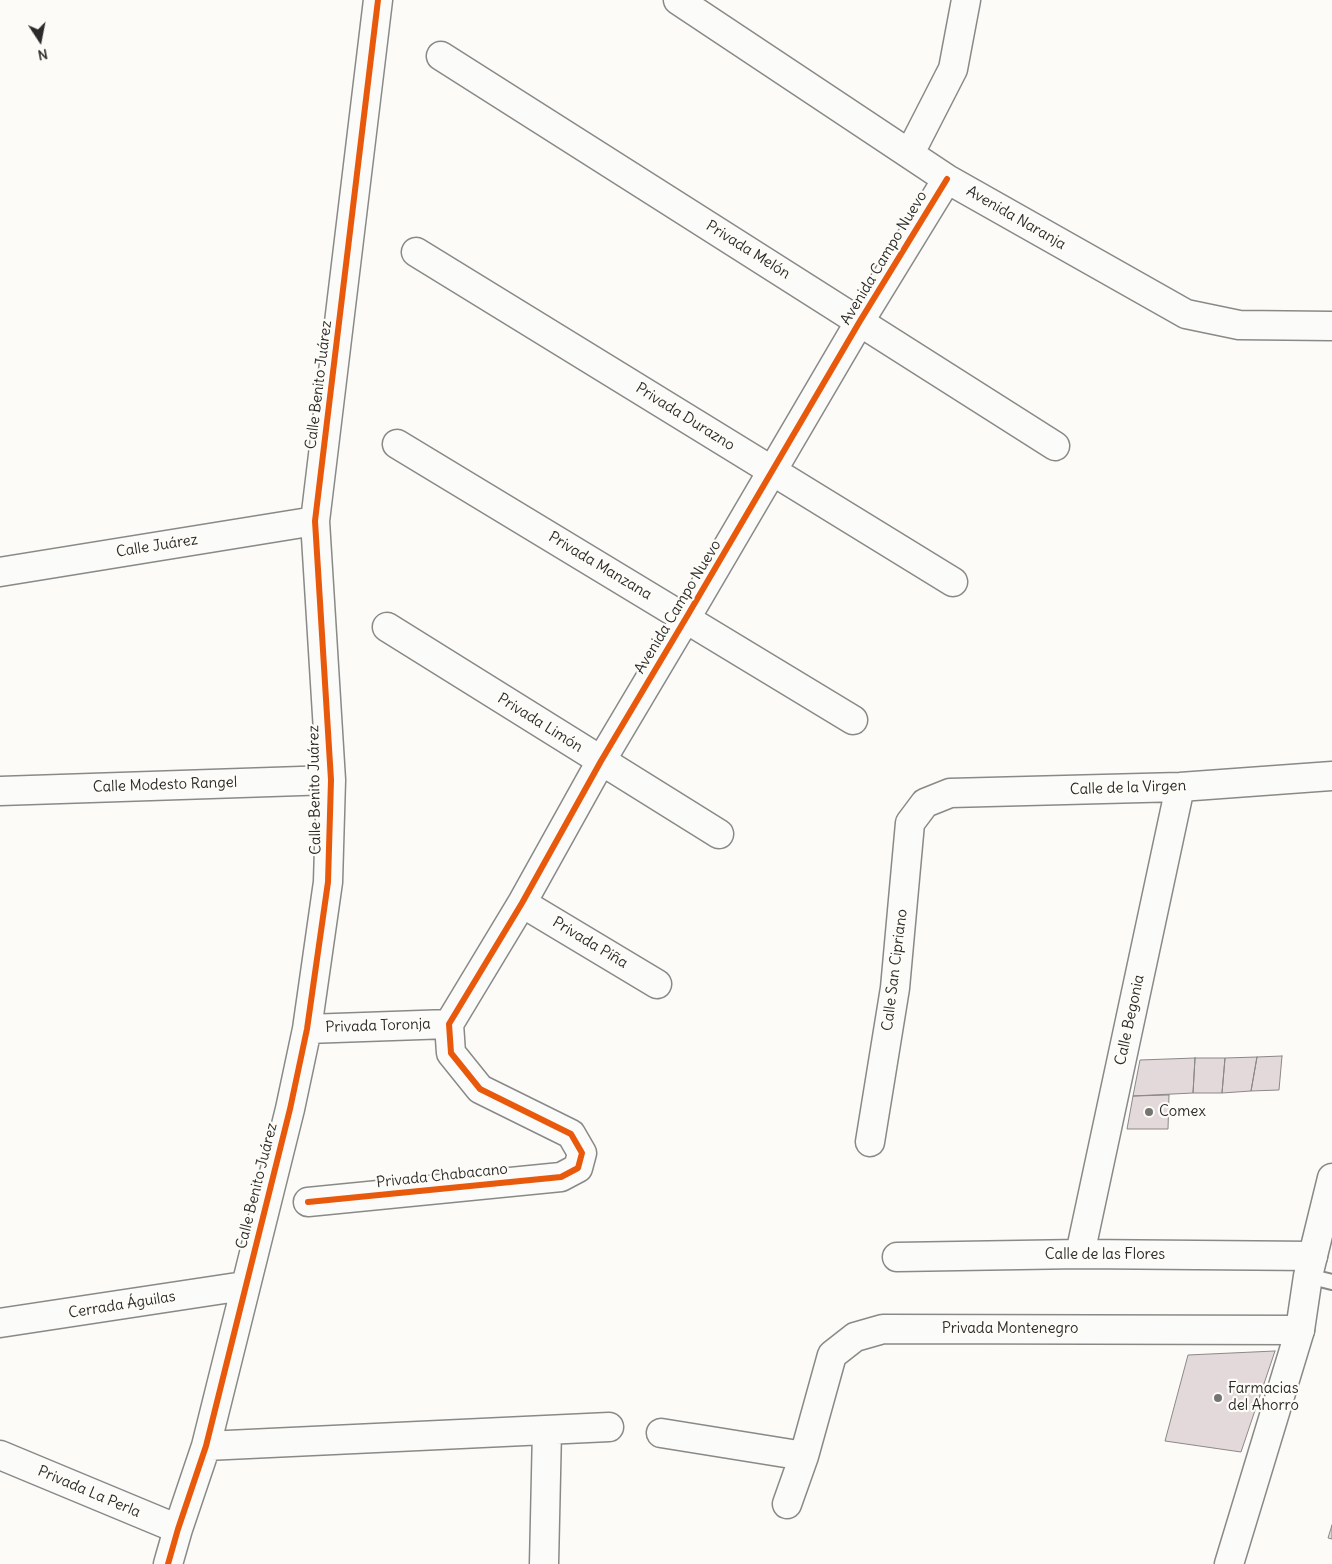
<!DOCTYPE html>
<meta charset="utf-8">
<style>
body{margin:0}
#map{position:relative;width:1332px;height:1564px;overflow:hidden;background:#fcfbf8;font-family:Delius,sans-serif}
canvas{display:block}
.north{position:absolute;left:15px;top:15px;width:50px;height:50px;-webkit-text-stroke:4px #fdfcf7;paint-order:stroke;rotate:169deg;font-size:14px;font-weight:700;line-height:20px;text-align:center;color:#2b2b2b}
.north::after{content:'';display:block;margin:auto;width:18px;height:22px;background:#2b2b2b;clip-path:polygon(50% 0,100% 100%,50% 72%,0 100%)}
</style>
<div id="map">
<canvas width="1332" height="1564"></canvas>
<div class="north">N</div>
</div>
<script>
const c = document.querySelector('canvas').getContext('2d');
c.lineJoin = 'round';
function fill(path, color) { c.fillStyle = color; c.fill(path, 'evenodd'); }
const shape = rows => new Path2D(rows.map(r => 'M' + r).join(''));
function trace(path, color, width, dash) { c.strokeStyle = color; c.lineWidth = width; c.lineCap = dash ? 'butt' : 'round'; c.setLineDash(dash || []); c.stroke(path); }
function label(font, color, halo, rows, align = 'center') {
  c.font = font + ' Delius,sans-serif'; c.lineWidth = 4.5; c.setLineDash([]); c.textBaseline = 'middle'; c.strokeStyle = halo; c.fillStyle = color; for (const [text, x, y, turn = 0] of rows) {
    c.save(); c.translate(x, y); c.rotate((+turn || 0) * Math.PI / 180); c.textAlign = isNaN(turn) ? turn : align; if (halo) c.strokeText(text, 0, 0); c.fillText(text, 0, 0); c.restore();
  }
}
const building = shape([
 [1282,1056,1279,1090,1251,1091,1257,1057,1282,1056],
 [1257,1057,1251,1091,1222,1093,1225,1058,1257,1057],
 [1195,1058,1225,1058,1222,1093,1193,1093,1195,1058],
 [1195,1058,1193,1093,1133,1096,1140,1060,1195,1058],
 [1169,1095,1168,1129,1127,1129,1133,1096,1169,1095],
 [1275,1351,1241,1452,1165,1441,1188,1355,1275,1351],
 [1332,1525,1332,1539,1328,1538,1332,1525]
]);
const lane = shape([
 [1308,1276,1332,1282]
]);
const street = shape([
 [678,0,947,179,1186,314,1239,325,1332,326],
 [441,56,1055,446],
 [910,153,953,69,966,0],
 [416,252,953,582],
 [397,444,853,720],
 [0,572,315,521],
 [387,627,719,834],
 [0,791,331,780],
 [522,903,657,984],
 [307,1029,449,1024],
 [870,1142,895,988,910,823,925,803,950,793,1180,787,1332,776],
 [308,1202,561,1177,578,1168,582,1153,571,1134,480,1089,451,1053,449,1024,522,903,601,761,686,618,860,321,947,179],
 [1080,1254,1180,787],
 [897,1257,1080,1254,1313,1256],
 [0,1323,244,1286],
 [661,1433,804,1456],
 [206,1446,609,1427],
 [0,1455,178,1529],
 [787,1504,804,1456,832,1355,855,1337,883,1329,1300,1330],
 [168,1564,178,1529,206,1446,290,1109,307,1029,328,882,331,780,315,521,378,0],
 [544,1564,547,1430]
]);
const secondary = shape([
 [1229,1564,1300,1330,1308,1276,1332,1178]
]);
const cycleway = shape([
 [308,1202,561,1177,578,1168,582,1153,571,1134,480,1089,451,1053,449,1024,522,903,601,761,686,618,860,321,947,179],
 [168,1564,178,1529,206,1446,290,1109,307,1029,328,882,331,780,315,521,378,0]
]);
const markers = [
 [1149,1112,5,"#747473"],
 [1218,1398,5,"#747473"]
];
const streetNames = [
 ["Avenida Naranja",1016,218,30],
 ["Privada Melón",748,250,32],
 ["Avenida Campo Nuevo",884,258,-59],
 ["Calle Benito Juárez",319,385,-83],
 ["Privada Durazno",685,417,32],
 ["Calle Juárez",157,546,-9],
 ["Privada Manzana",600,566,31],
 ["Avenida Campo Nuevo",678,607,-59],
 ["Privada Limón",540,723,32],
 ["Calle Modesto Rangel",165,785,-2],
 ["Calle de la Virgen",1128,788,-2],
 ["Calle Benito Juárez",315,790,-91],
 ["Privada Piña",590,943,31],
 ["Calle San Cipriano",895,970,-83],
 ["Calle Begonia",1130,1020,-78],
 ["Privada Toronja",378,1026,-2],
 ["Privada Chabacano",442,1176,-6],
 ["Calle Benito Juárez",257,1186,-76],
 ["Calle de las Flores",1105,1255],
 ["Cerrada Águilas",122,1305,-9],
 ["Privada Montenegro",1010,1329],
 ["Privada La Perla",89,1492,23]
];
const poiNames = [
 ["Comex",1159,1112],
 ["Farmacias",1228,1389],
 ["del Ahorro",1228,1406]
];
fill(building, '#e3d8da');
trace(building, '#898987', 1);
trace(lane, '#898987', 18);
trace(street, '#898987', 31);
trace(secondary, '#898987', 31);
trace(lane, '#fbfbf9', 14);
trace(street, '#fbfbf9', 28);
trace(secondary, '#fbfbf9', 28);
trace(cycleway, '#e8590c', 6);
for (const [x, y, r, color] of markers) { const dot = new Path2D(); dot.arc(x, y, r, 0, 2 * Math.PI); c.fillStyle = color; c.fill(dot); trace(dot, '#fdfcf7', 2); }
label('15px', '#2b2b2b', '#fdfcf7', streetNames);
label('15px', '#2b2b2b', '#fdfcf7', poiNames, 'left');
</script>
